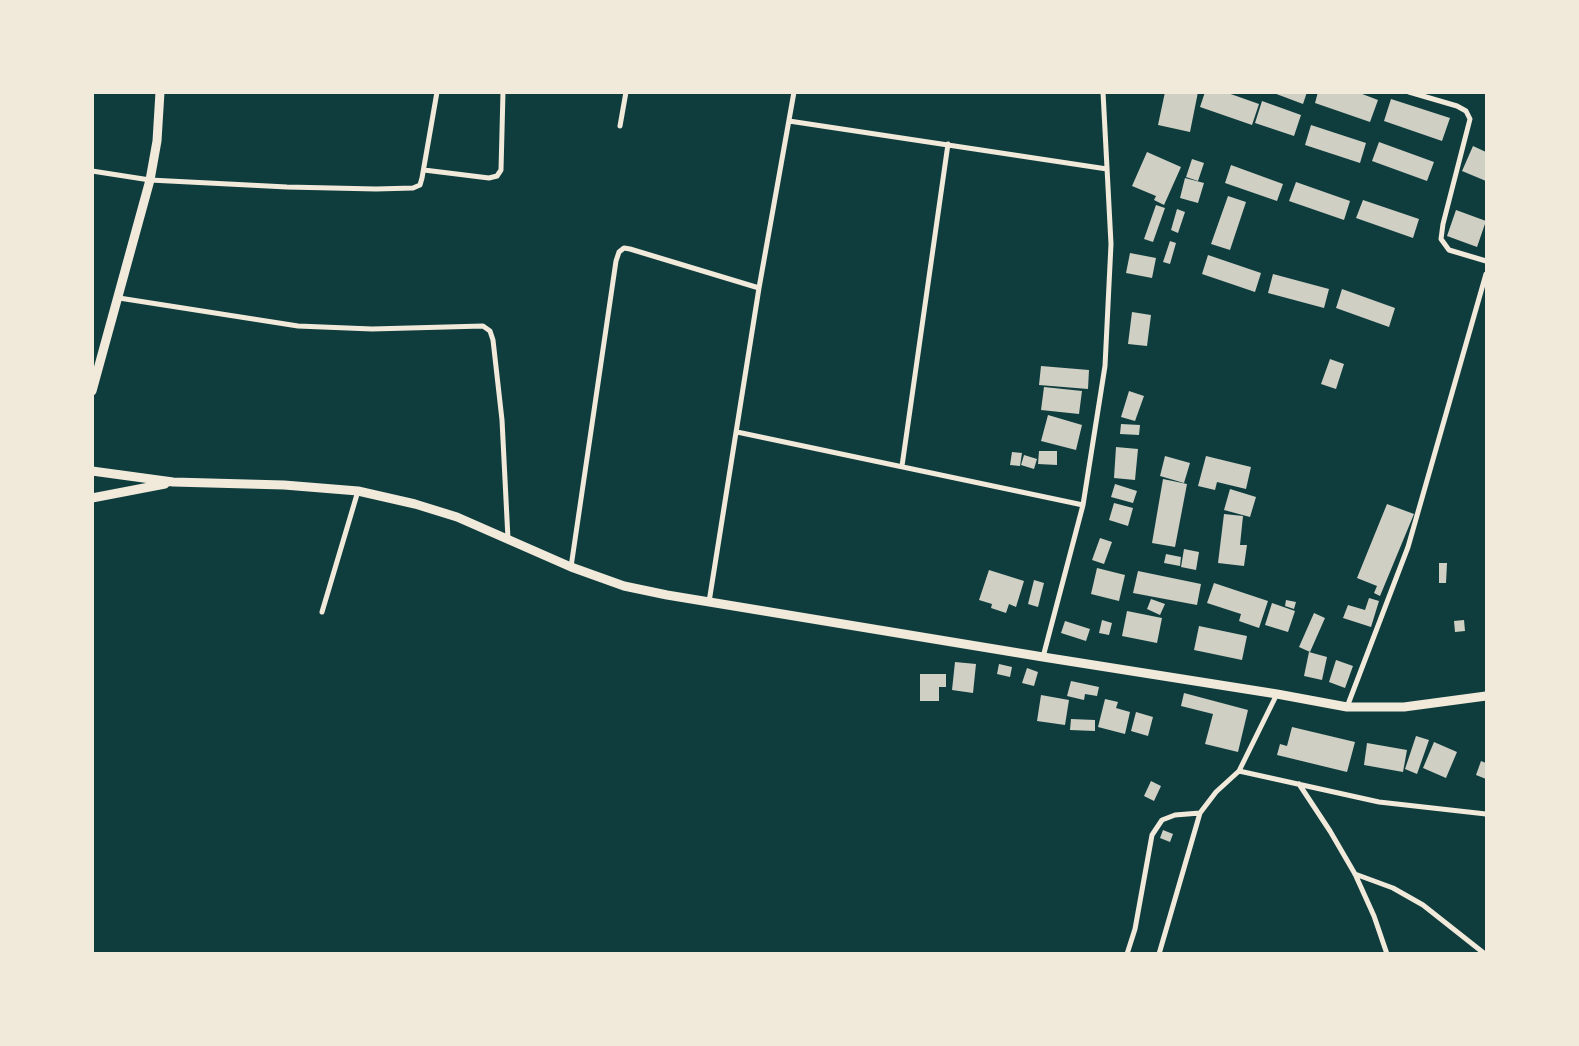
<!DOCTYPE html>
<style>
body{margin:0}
#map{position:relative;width:1579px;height:1046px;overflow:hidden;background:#0f3d3e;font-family:Rubik,sans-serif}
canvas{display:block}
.frame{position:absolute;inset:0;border:94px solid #f1e9da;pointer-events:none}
</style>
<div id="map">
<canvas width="1579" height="1046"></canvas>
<div class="frame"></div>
</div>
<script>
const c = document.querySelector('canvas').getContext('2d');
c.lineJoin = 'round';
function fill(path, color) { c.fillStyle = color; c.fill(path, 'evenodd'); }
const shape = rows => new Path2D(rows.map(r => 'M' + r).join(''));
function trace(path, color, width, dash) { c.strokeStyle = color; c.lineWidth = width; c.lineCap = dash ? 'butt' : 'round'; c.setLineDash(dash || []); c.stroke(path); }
const building = shape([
 [1165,92,1198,92,1190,132,1158,125],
 [1205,92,1225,92,1259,104,1252,125,1200,107],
 [1271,92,1307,92,1303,104],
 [1318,92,1357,92,1378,100,1370,122,1315,103],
 [1391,99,1450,118,1442,141,1384,121],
 [1262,101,1301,115,1294,136,1255,123],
 [1311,125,1366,143,1360,163,1305,145],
 [1379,142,1434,162,1427,181,1372,161],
 [1473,146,1486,152,1486,181,1462,171],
 [1147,152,1181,167,1164,205,1154,200,1156,196,1132,186],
 [1192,159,1204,163,1198,181,1186,177],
 [1231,165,1283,184,1277,201,1225,183],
 [1185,178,1204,183,1198,203,1180,198],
 [1296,182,1350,201,1344,220,1289,201],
 [1228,196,1246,202,1230,250,1211,244],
 [1363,200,1419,219,1413,238,1356,218],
 [1156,205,1165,208,1153,242,1144,239],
 [1177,209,1185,212,1178,233,1171,230],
 [1456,210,1486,221,1477,247,1447,236],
 [1170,241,1176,243,1170,264,1163,262],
 [1130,253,1156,258,1152,278,1126,273],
 [1208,255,1261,273,1255,292,1202,274],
 [1273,274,1329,289,1324,308,1268,293],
 [1342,289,1395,308,1389,327,1336,308],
 [1132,312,1151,315,1147,346,1128,344],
 [1330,359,1344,364,1336,389,1321,384],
 [1041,366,1089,370,1088,389,1039,385],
 [1044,387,1082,391,1079,414,1041,410],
 [1129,391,1144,396,1135,421,1121,417],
 [1048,415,1082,425,1076,450,1041,441],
 [1121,424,1140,425,1139,435,1120,434],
 [1116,447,1138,449,1135,480,1114,478],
 [1039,451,1057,451,1057,465,1038,464],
 [1012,452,1022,453,1020,466,1010,465],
 [1024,455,1037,459,1034,469,1021,465],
 [1165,456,1190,463,1184,483,1160,476],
 [1206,456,1251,467,1246,489,1217,482,1215,490,1198,486],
 [1163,479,1187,484,1175,547,1152,543],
 [1115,484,1137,491,1133,503,1111,497],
 [1230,489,1256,497,1250,517,1224,510],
 [1114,503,1133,508,1128,526,1109,520],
 [1387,504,1414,514,1380,596,1374,593,1377,586,1357,578],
 [1224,514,1243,516,1240,545,1247,545,1244,566,1218,563],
 [1100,538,1112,542,1104,564,1092,560],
 [1184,549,1199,552,1196,570,1181,567],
 [1166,554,1181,557,1180,566,1164,563],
 [1439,563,1447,563,1446,583,1439,583],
 [1097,568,1125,575,1119,601,1091,594],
 [989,570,1024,581,1016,607,1009,604,1006,613,991,608,992,604,979,600],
 [1138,571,1201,584,1197,605,1133,593],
 [1034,580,1044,583,1038,607,1028,604],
 [1214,583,1268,601,1259,628,1239,621,1241,614,1207,603],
 [1369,598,1379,601,1371,627,1343,618,1348,605,1365,610],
 [1151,599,1165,604,1160,615,1147,609],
 [1286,600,1296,602,1294,609,1285,606],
 [1272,603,1295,611,1288,632,1265,625],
 [1127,611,1162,618,1157,643,1122,636],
 [1314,613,1325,618,1310,652,1299,647],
 [1102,620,1112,623,1109,635,1099,633],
 [1464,620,1465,631,1455,632,1454,621],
 [1065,621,1090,629,1086,641,1061,633],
 [1199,626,1247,636,1242,660,1194,650],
 [1309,652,1327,657,1322,680,1304,676],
 [1336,660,1353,666,1345,688,1329,682],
 [955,662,976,664,973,693,952,690],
 [999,664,1012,667,1010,677,997,674],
 [1027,668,1038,672,1034,686,1022,683],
 [920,674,946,674,946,687,939,687,939,701,920,701],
 [1071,681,1099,687,1097,696,1085,694,1084,700,1067,696],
 [1184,693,1248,710,1238,752,1205,744,1213,714,1181,706],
 [1041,695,1069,700,1065,725,1037,721],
 [1105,699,1118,702,1116,708,1130,712,1125,734,1098,727],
 [1136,712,1153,717,1148,736,1131,731],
 [1071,719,1095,720,1095,731,1070,730],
 [1292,727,1355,742,1347,772,1277,755,1280,744,1287,746],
 [1416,736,1429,740,1417,774,1405,769],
 [1434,742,1457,752,1446,778,1423,768],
 [1367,743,1407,750,1403,772,1364,765],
 [1481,761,1486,763,1486,779,1476,775],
 [1151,781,1161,786,1154,801,1144,796],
 [1163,830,1173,834,1170,842,1160,838]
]);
const minor = shape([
 [1409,92,1457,106,1466,111,1470,119,1443,224,1441,239,1449,250,1486,261],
 [789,121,1107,169],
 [620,126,626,92],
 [424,170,489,178,497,176,501,170,503,92],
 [92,171,150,180,287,187,376,189,413,188,420,185,422,178,437,92],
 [119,298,298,326,372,329,483,326,490,331,493,340,502,420,508,539],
 [737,432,1083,505],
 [902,466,948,144],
 [571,567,616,261,619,252,624,248,630,249,759,288],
 [709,602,759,288,794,92],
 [322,612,358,491],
 [1043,657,1083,505,1105,366,1111,244,1103,92],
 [1347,707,1408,547,1486,274],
 [1239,771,1379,802,1486,814],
 [1299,784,1330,831,1355,874,1374,916,1387,954],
 [1355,874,1393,888,1423,905,1485,954],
 [1127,954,1135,929,1152,835,1162,820,1175,815,1200,813],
 [1159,954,1200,813,1216,792,1239,771,1277,694]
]);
const tertiary = shape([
 [92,391,150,180,157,141,160,92],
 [92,471,173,482,284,485,358,491,415,504,457,517,571,567,624,586,667,595,1043,657,1277,694,1347,707,1404,707,1486,696],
 [92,498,165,484]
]);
fill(building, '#cfcfc3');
trace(minor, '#f1e9da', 5);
trace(tertiary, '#f1e9da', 9);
</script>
